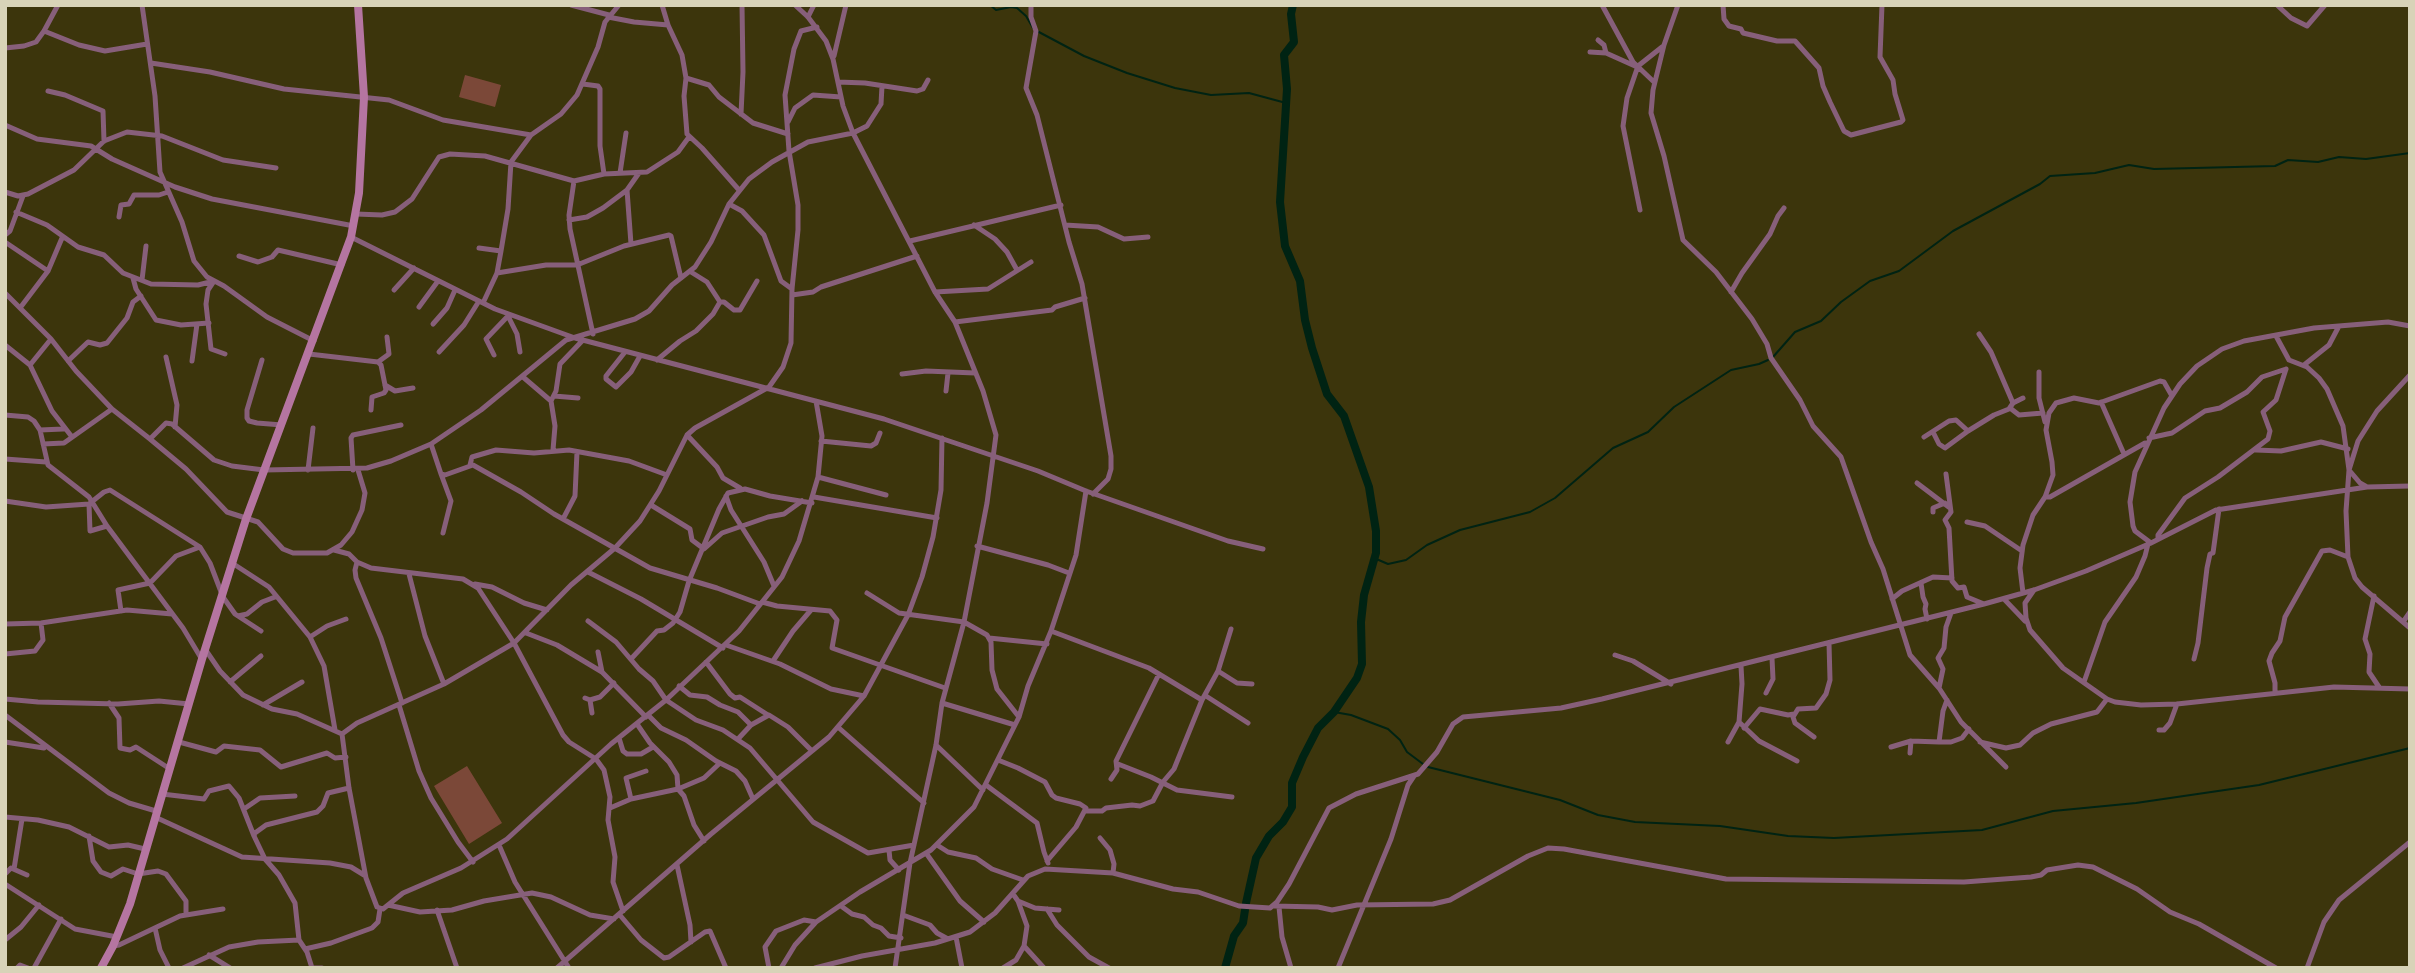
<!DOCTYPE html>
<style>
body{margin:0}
#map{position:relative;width:2415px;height:973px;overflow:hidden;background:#3c350c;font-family:Figtree,sans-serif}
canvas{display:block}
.frame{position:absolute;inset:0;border:7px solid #d8d3b8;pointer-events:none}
</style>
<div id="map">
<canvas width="2415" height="973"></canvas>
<div class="frame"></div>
</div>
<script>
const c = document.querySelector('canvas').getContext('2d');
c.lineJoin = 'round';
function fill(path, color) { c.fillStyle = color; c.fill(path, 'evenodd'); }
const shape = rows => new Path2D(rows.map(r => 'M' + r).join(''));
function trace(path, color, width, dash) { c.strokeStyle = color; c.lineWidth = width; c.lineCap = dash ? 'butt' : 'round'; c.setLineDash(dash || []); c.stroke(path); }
const green = shape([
 [465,75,501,85,495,107,459,97],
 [467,766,502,823,469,844,434,786]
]);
const stream = shape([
 [990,5,996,10,1011,7,1017,8,1026,16,1033,28],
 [1037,31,1084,56,1127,73,1175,88,1211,95,1249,93,1286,103],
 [1773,357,1795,332,1821,321,1841,302,1870,281,1899,271,1953,231,2040,184,2050,176,2095,173,2129,165,2154,169,2275,166,2288,160,2318,162,2339,157,2366,159,2410,153],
 [1374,558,1388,564,1406,560,1427,545,1460,530,1530,512,1555,498,1613,448,1648,432,1674,407,1731,370,1759,364,1768,360],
 [1334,712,1351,715,1388,729,1400,740,1407,752,1423,764],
 [1428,767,1560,800,1598,815,1635,822,1720,826,1788,836,1834,838,1982,830,2053,811,2136,803,2259,785,2410,748]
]);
const river = shape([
 [1246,903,1256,858,1269,836,1283,822,1292,807,1292,783,1303,757,1318,728,1334,712,1357,678,1362,664,1361,622,1364,595,1376,553,1376,531,1369,487,1344,416,1327,394,1312,348,1305,320,1300,281,1285,246,1280,202,1287,89,1284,55,1294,42,1291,14,1293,5],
 [1225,968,1234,936,1243,923,1245,910]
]);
const street = shape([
 [142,5,155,96,160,172,182,222,194,261,207,277,224,286,267,317,314,341],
 [571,5,609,15],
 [662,5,668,25,682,55,686,78,684,96,687,134,702,148,739,190],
 [795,5,808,17,826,41,833,59,843,106,853,133,935,292,955,322,983,391,996,435,987,503,964,622,942,703,936,745,910,863,895,968],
 [1031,5,1031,17,1036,31,1026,88,1037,115,1069,242,1082,284,1111,456,1111,469,1108,479,1093,494],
 [1602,5,1633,62,1654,82],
 [1678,5,1664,45,1653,90,1651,113,1664,156,1683,240,1716,272,1752,319,1767,344,1771,358,1800,400,1813,426,1841,457,1871,542,1883,569,1910,655,1939,688,1961,722,2006,767],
 [1723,5,1724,19,1729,26,1741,29,1743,33,1777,41,1795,41,1819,68,1823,86,1830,102,1844,131,1851,135,1901,122,1903,120,1895,94,1893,80,1880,57,1882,5],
 [2277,5,2291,18,2307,26,2325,5],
 [608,17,634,22,668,25],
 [808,17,814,5],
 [44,31,79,45,105,51,147,44],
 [1598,40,1604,45,1606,53],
 [5,48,24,46,36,42,44,31,58,5],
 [1590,52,1606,53,1635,66],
 [834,56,846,5],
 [151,63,210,72,284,89,389,100,443,120,531,135],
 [686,78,709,85,719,97,753,123,788,134],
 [838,82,865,83,917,91,923,89,928,80],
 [583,84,598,86,600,89,600,146,604,174],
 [48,91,65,95,103,111,104,141],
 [741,114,743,72,742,5],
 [788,122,795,108,813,95,841,97],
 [5,125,37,139,91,146,112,159,175,187,212,199,354,226],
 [620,173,626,133],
 [574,181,569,215,570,229,593,334],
 [627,190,631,244],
 [5,192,18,196,28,194,74,170,104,141,127,132,162,136,223,160,276,168],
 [729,204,742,211,764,235,781,281,792,289],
 [1640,210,1623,126,1627,98,1638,66,1662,47],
 [16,212,47,225,78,247,104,255,123,273,151,284,198,285,214,281],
 [356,214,382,215,395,212,412,199,439,157,450,154,485,156,574,181,604,174,647,172,678,152,689,137],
 [119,217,121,205,129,204,134,195,159,195,168,192],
 [569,220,587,217,603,208,627,190,639,173],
 [974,225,995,239,1007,252,1017,270],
 [1065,225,1098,227,1124,239,1148,237],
 [5,235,10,231,23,196],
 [351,237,495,309,575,338,884,419,1038,471,1086,491,1228,541,1263,549],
 [910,241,1061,205],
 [5,242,48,271],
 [479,248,501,251],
 [239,256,258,262,272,257,278,250,342,265],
 [497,273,546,265,577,265,624,246,669,235,671,236,681,278],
 [133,278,136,289,156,320,181,325,209,323],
 [142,280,146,246],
 [214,281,208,290,206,304,211,349,225,354],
 [394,290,414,268],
 [935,292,988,289,1031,262],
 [1731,292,1742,273,1770,234,1778,216,1784,208],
 [5,293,51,339,76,371,112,409,150,439,166,423,172,424,214,460,232,466,264,470,367,468,391,461,431,444,481,410,566,340,635,319,649,311,672,285,695,267,711,242,729,204,749,179,772,162,808,142,853,133,867,126,881,104,882,86],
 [792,295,813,292,821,287,917,256],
 [720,302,724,302,734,310,740,310,757,281],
 [483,303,497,273,501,251,508,209,511,162,531,135,561,114,577,95,598,47,605,22,619,5],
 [419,307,438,281],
 [20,308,48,271,62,238],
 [508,316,517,334,520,352],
 [955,322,1052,310,1055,307,1085,298],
 [433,324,447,308,455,290],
 [2276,336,2289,360,2307,367,2319,378,2327,389,2343,426,2349,470,2346,511,2348,557,2355,578,2362,587,2410,628],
 [5,345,30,365,52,411,72,437],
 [439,352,464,325,479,301],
 [625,352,606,376,606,379,616,387,631,372,640,356],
 [309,354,378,362,389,354,387,337],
 [494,355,486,339,507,317],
 [166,357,177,405,175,427],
 [262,360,247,410,247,418,249,421,257,423,282,425],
 [657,360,680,341,696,331,713,314,720,302,707,282,691,272],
 [68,361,88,342,100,345,107,343,127,318,133,302,141,296],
 [192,361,197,324],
 [30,365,51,339],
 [2304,365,2329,345,2339,326],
 [2039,372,2039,398,2045,422],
 [902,374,926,371,975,373],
 [523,377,551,401,555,426,553,450],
 [385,385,395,391,413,388],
 [946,391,948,373],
 [554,396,578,398],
 [551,401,556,391,560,364,583,340],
 [2101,402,2124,454],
 [2013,403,2023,398],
 [2010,408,2019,415,2043,413],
 [371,410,372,397,384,393,386,390,381,365,378,362],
 [5,415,28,417,34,421,40,430,48,465,89,497,107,526,183,628,201,658],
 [40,430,63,429],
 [1933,432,1939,444,1945,448,1968,431],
 [687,435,717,467,723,478,740,488],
 [1924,437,1949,421,1956,420,1968,431,1994,415,2009,409,2013,403,1991,352,1979,334],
 [2149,438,2172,433,2205,411,2220,408,2247,392,2262,377,2286,369],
 [150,439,186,469,227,512,258,522,283,549,293,553,327,553,341,545,352,532,362,510,365,493,358,470],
 [821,441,871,446,876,443,880,433],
 [43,444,64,443,112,409],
 [431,444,441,474,445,475,473,465,521,492,554,514,650,568,717,588,760,604],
 [2256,450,2281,451,2321,442,2348,449],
 [5,459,46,462],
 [470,465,472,457,496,450,534,453,569,450,629,461,667,475],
 [308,470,313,428],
 [353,470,351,438,353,435,401,425],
 [441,474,451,501,443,533],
 [1946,474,1951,512,1945,520,1949,528,1952,581,1958,588,1964,587,1967,597,1984,604],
 [818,477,886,495],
 [1917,483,1950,508],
 [2367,487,2360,483,2349,470,2358,441,2377,411,2410,375],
 [726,496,731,510,764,562,774,586],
 [814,497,937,518],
 [2045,497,2053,475,2052,462,2046,430,2049,413,2056,403,2074,398,2099,403,2160,381,2164,382,2172,396],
 [5,501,46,507,89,504,104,492,110,490,200,547,210,563,223,597,235,614,238,616,247,614,262,602,275,597],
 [89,504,90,531,107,526],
 [651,505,690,529,692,540,704,549,722,533,768,517,784,514,802,501],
 [1933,512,1933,508,1945,503],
 [563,519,575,496,577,452],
 [1967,522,1985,526,2022,551],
 [2158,539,2158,535,2185,498,2218,477,2268,439,2270,431,2263,412,2276,400,2286,369],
 [2151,543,2135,531,2133,526,2130,502,2135,472,2164,408,2180,384,2197,366,2222,349,2244,341,2314,328,2388,322,2410,326],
 [977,546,1048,565,1069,573],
 [334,550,349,554,357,562,371,568,463,579,478,588,514,643,563,735,569,742,596,759,604,770,610,797,608,820,615,857,613,882,623,911],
 [357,562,355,570,356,578,381,638,402,703],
 [232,563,269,587,310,637,324,666,335,730],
 [588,572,641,599,723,648],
 [409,574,425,636,444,684],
 [1921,583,1923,597,1926,604,1925,609,1927,619],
 [475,584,492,587,524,603,547,610],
 [2034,590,2025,603,2026,618,2030,630,2063,668,2107,699,2115,702,2141,705,2177,704,2334,687,2410,689],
 [867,593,899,613,964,622,987,635,991,642,992,670,997,689,1019,717],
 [2023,593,2020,568,2023,545,2033,515,2045,497,2050,497,2145,443],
 [2374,596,2365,639,2370,654,2369,672,2379,687],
 [1892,599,1902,591,1933,577,1952,578],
 [2004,599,2025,621],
 [762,602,777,606,830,611,837,620,832,648,945,688],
 [121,611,118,590,150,583,176,556,200,547],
 [238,616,261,631],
 [588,621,616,642,639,669,653,681,666,700,696,720,723,730,750,748,813,822,868,853,914,845],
 [2403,622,2410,612],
 [5,624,41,623,127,610,172,614],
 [1051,631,1149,668,1202,700],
 [526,633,557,645,602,672,646,717],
 [310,637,327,626,346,619],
 [989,638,1047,644],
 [726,645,780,664,831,689,864,696],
 [205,649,220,671,243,695,272,709,297,714,342,734,349,788,366,878,377,907,383,909,403,893,461,868,507,839,611,744,666,700,739,631,782,577,799,541,818,477,822,436,816,401],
 [598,652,602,672],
 [5,654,35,651,43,640,41,623],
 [1615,655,1633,661,1671,684],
 [631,659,657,631,664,630,673,623,680,612,689,581,719,509,728,493,745,489,770,496,812,503],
 [2194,659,2198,643,2207,568,2210,554,2213,553,2219,509],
 [773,661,793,631,811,610],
 [706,662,730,694,735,698,740,697,768,715],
 [1741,666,1742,684,1739,722,1759,741,1797,761],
 [1218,671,1237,683,1252,684],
 [230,682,261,656],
 [2084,682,2105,622,2136,577,2145,556,2148,544],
 [679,686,690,695,707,697,720,705,738,712,751,725],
 [1939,688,1943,669,1938,658,1944,648,1946,627,1951,613],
 [1766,693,1773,679,1772,658],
 [2275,693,2275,683,2269,661,2272,653,2280,641,2285,617,2322,551,2330,550,2348,557],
 [1206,696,1248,723],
 [585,698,590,700,600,697,614,683],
 [5,699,38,702,118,704,159,701,189,704],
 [590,700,592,713],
 [109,703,119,718,120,748,130,750,136,747,170,769],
 [942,703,1015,725],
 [263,705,302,682],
 [399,705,419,771,431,798,458,842,473,862],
 [5,715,109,793,129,803,156,811],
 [648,715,661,728,686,740,716,761,736,771,745,781,753,799],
 [637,724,650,743,669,762,677,775,678,789,704,778,720,763],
 [839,728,924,803],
 [1744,728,1760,709,1788,715,1794,714],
 [2159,730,2164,730,2170,723,2177,704],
 [342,734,357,723,444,684,514,643,571,585,615,548,640,521,659,491,687,435,695,428,769,387,783,367,791,343,792,289,798,230,798,205,789,151,785,95,794,49,801,31,817,27],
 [1814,737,1795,723,1793,717,1798,709,1816,708,1826,694,1830,680,1829,643],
 [619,738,623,751,627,754,641,754,653,747],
 [738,739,751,725,769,715,788,727,812,751],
 [5,742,44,748],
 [179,742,216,752,224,746,260,750,281,767,327,753,335,758,346,757],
 [1728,742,1739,722],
 [1939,742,1951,742,1962,738,1969,729],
 [1980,742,2006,748,2020,745,2033,733,2051,724,2097,712,2107,699],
 [936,745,983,790],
 [1891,747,1911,741],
 [1910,753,1911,741,1939,742,1943,711,1947,700],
 [998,760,1018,768,1045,782,1052,795,1056,798,1080,804,1086,808,1076,827,1047,861],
 [1118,764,1151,777,1177,790,1232,797],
 [1111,779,1117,770,1116,761,1159,674],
 [986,785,1037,823,1044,852,1048,863],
 [162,794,204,799,209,791,229,786,239,798,254,836],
 [631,799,626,778,646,771],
 [610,808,631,799,678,789,684,796,694,825,704,841],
 [244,809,260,798,295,796],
 [1086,811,1102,811,1106,808,1132,805,1140,806,1153,801,1163,782,1174,769,1202,700,1218,671,1231,629],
 [5,817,38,820,69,827,109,847,128,845,145,849],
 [155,817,242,857,330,863,351,867,364,875],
 [89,836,93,861,101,872,111,876,123,869,138,874,158,871,166,874,186,901,186,915],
 [1100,838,1110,850,1114,864,1113,873],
 [499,845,515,882,569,968],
 [937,845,948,852,976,858,992,869,1023,880],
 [889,850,890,860,899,870],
 [926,853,960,901,984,922],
 [677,865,690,925,691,942],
 [14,869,22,819],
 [5,874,11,868,27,875],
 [5,884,75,929,117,937],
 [1013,894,1018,901,1027,926,1024,946,1044,968],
 [1018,901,1035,908,1059,910],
 [388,905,420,912,452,910,484,901,532,893,551,897,590,915,614,919],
 [841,906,852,914,864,917,873,925,881,928,889,936,901,938],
 [1274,906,1318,907,1332,910,1357,905,1433,904,1450,900,1528,856,1548,848,1564,849,1726,879,1964,882,2031,877,2041,875,2047,870,2078,865,2093,867,2137,889,2170,912,2199,924,2276,968],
 [1279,907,1282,937,1291,968],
 [1047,909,1057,925,1089,957,1109,968],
 [437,910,457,968],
 [619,914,641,940,664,958,669,957,705,932,710,931,726,968],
 [903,915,930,925,937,933,948,939],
 [155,928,160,950,169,968],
 [956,937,962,968],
 [5,940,21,927,39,905],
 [113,946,119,945,180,916,223,909],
 [305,949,331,943,372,928,378,922,380,909],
 [209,955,230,968],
 [17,968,20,965,28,968],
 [34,968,61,919],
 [183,968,229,947,258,942,299,940],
 [312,968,307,952,299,940,295,903,279,875,265,859,254,836,255,833,266,825,317,812,323,806,328,793,349,788],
 [312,968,322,968],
 [557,968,711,834,829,737,864,696,908,615,922,577,933,537,941,490,942,438],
 [769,968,765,947,776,931,804,920,816,922],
 [781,968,795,945,816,922,860,892,931,850,974,807,1019,717,1028,686,1051,631,1076,555,1086,491],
 [815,968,862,956,935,943,970,932,995,913,1028,876,1045,869,1113,873,1173,889,1198,892,1239,906,1270,908,1277,902,1289,884,1329,808,1356,794,1418,774,1437,752,1453,724,1463,717,1561,708,1602,699,1984,604,2034,590,2086,571,2151,543,2216,510,2367,487,2410,486],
 [1003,968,1016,960,1024,946],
 [1338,968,1391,839,1408,785,1414,776],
 [2307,968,2324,922,2339,900,2410,842]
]);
const secondary = shape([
 [101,968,113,946,130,904,202,659,246,519,351,237,359,193,364,97,358,5]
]);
fill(green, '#7b4838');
trace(stream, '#002313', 2);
trace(river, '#002313', 8);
trace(street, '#875f7a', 5);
trace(secondary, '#b575a1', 8);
</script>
